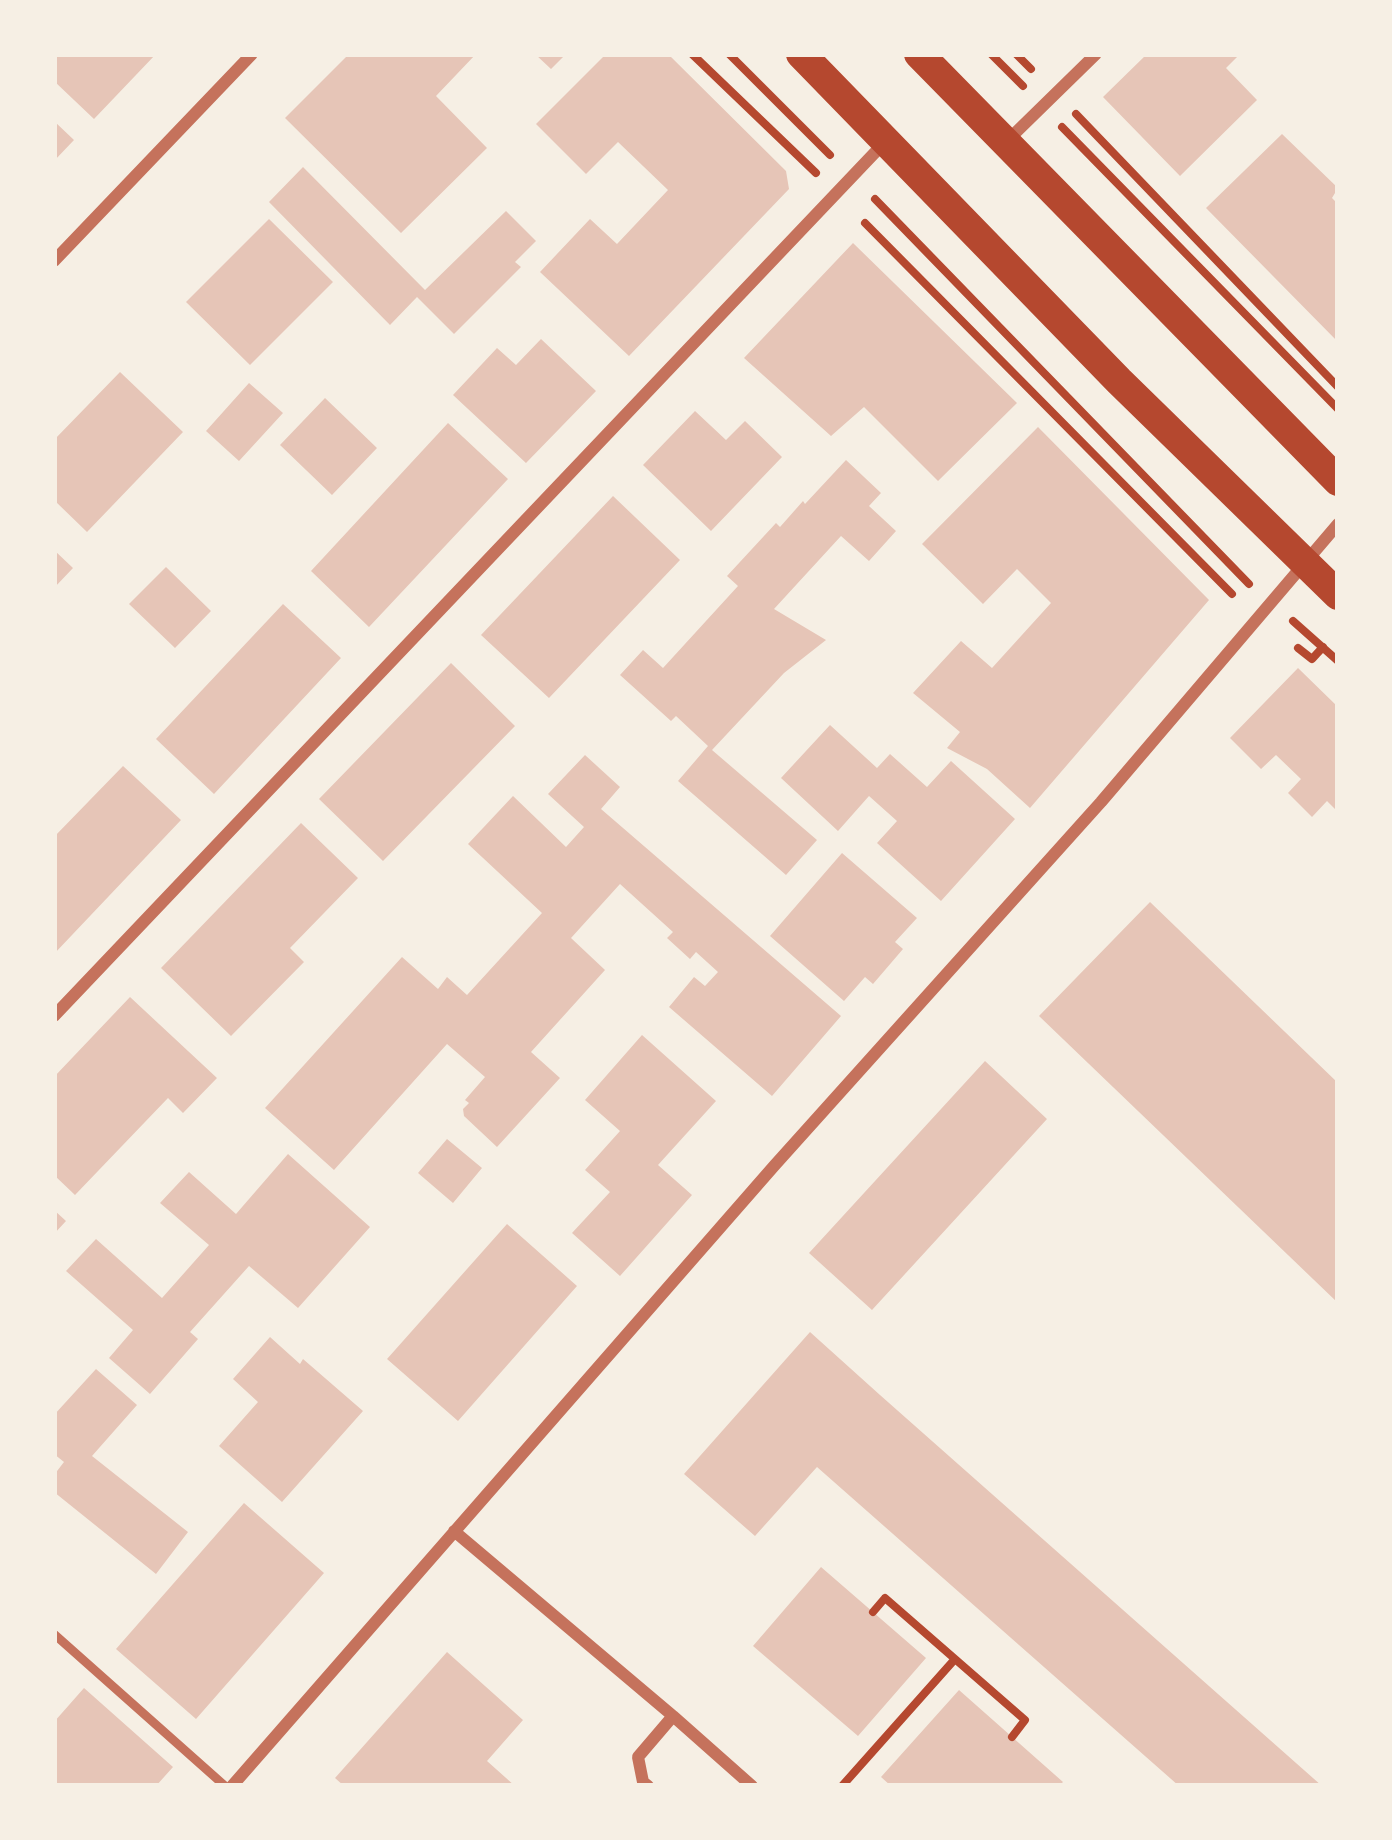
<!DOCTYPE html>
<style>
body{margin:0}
#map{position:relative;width:1392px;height:1840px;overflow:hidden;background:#f6efe4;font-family:"Sofia Sans Condensed",sans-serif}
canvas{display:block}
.frame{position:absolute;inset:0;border:57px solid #f6efe4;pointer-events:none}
</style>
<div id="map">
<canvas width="1392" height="1840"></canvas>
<div class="frame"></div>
</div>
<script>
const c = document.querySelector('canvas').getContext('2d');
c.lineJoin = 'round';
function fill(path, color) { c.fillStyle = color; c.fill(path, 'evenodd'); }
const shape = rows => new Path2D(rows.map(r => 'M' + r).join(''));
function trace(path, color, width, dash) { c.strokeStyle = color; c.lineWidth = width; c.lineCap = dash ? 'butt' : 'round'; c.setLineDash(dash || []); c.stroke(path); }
const building = shape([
 [54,54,156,54,94,119,54,81],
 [349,54,476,54,436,96,487,148,401,233,285,118],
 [535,54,566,54,551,69],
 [606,54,668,54,786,171,789,189,629,356,540,272,590,219,617,244,668,190,618,142,586,174,536,124],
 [1147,54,1240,54,1226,68,1257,100,1180,176,1103,97],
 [54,121,74,140,54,161],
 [1282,134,1338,188,1332,198,1338,204,1338,342,1206,208],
 [303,167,425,290,506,211,536,241,515,262,521,267,454,334,417,297,390,325,269,202],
 [269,219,333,282,250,365,186,302],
 [853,243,1017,403,938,481,864,407,831,436,744,358],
 [541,339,596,391,526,463,453,395,497,348,516,365],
 [120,372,183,432,87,532,54,500,54,440],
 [249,383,283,413,239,461,206,431],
 [325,398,377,448,332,495,280,445],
 [695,411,726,440,745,421,782,457,711,531,643,465],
 [448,423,508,479,369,627,311,571],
 [1038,427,1209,600,1030,808,987,769,947,748,960,732,913,693,961,641,992,668,1051,603,1017,569,983,604,922,544],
 [846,460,881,493,869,506,896,531,869,561,841,536,774,609,826,640,784,673,712,750,817,840,786,875,678,781,708,746,676,716,671,721,620,675,643,650,663,668,738,586,727,576,776,523,780,527,803,501,805,504],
 [613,496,680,560,549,698,481,635],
 [54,550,73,568,54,588],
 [166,567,211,611,175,648,129,604],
 [283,604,341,658,214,794,156,739],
 [451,663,515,726,383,861,319,799],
 [1298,668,1338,707,1338,812,1327,801,1312,817,1288,793,1301,779,1276,755,1261,769,1230,738],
 [830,725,877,768,890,754,927,787,951,761,1015,819,941,901,877,843,897,821,869,796,838,831,781,778],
 [585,755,620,787,601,809,841,1016,772,1096,669,1007,694,977,705,986,718,972,696,952,690,959,667,938,673,932,620,884,571,938,605,970,531,1052,560,1078,497,1147,464,1116,463,1109,469,1103,465,1100,485,1077,447,1044,334,1170,265,1108,402,957,438,989,447,977,467,995,542,913,468,844,513,796,566,847,584,827,548,794],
 [123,766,181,820,54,954,54,837],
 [301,823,358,878,290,948,304,962,231,1036,161,968],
 [842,853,917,918,895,942,903,949,873,984,865,977,844,1001,770,936],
 [1150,902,1338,1083,1338,1303,1039,1016],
 [130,997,217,1078,183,1113,168,1098,75,1195,54,1175,54,1077],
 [642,1035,716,1101,658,1165,692,1195,620,1276,572,1233,610,1192,585,1170,620,1131,585,1100],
 [985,1061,1047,1119,872,1310,809,1253],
 [447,1139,482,1168,453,1203,418,1173],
 [288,1154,370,1227,298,1308,249,1266,190,1332,198,1339,150,1394,109,1358,133,1330,66,1271,96,1239,162,1298,209,1245,160,1203,189,1172,236,1214],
 [54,1210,66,1221,54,1234],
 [507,1224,577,1286,458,1421,387,1359],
 [810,1332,880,1395,1322,1786,1179,1786,817,1467,755,1536,684,1474],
 [270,1337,300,1364,303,1359,363,1411,282,1502,219,1446,258,1402,233,1379],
 [96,1369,137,1405,92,1456,188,1532,156,1574,54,1492,54,1475,64,1462,54,1454,54,1415],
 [244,1503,324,1573,196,1719,116,1649],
 [821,1567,926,1658,858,1736,753,1646],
 [447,1652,523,1720,487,1761,515,1786,344,1786,335,1778],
 [84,1688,173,1767,156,1786,54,1786,54,1722],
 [959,1690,1063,1782,1059,1786,891,1786,881,1777]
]);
const path = shape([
 [692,54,816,173],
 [729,54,830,155],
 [991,54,1023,86],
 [1016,54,1031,69],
 [1076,114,1338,387],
 [1062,127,1338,409],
 [875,199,1249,584],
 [865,223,1232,594],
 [1293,621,1338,661],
 [1298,648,1312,659,1323,647],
 [955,1659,1025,1720,1012,1737],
 [842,1786,955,1659,885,1598,873,1612]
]);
const service = shape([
 [54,1634,225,1786]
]);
const minor = shape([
 [1006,142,1096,54],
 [54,261,252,54],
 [54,1016,884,143],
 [454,1531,673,1716],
 [232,1786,774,1166,1101,802,1338,524],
 [648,1786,643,1782,638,1757,673,1716,752,1786]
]);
const primary = shape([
 [801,54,1119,381,1338,595],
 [919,54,1338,481]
]);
fill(building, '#e6c5b7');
trace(path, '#b5482f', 8);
trace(service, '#c5725c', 9);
trace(minor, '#c5725c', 12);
trace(primary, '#b5482f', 30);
</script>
